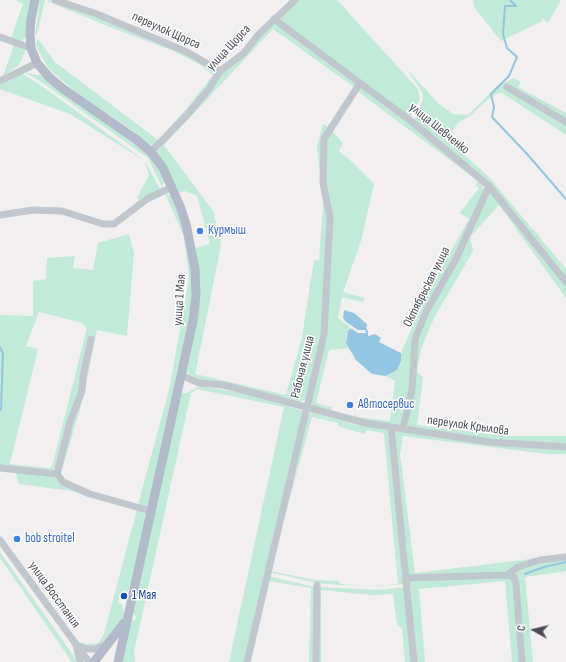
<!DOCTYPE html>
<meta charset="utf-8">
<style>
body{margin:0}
#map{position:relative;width:566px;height:662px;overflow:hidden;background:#f1efef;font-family:"Sofia Sans Condensed",sans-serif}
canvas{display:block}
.north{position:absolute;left:514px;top:610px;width:40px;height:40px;-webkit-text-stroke:3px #fff;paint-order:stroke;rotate:278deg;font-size:11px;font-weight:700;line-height:16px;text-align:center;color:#494f5a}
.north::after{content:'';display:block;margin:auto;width:14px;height:18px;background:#494f5a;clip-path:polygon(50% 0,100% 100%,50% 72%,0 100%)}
</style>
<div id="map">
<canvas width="566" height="662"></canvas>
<div class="north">С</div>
</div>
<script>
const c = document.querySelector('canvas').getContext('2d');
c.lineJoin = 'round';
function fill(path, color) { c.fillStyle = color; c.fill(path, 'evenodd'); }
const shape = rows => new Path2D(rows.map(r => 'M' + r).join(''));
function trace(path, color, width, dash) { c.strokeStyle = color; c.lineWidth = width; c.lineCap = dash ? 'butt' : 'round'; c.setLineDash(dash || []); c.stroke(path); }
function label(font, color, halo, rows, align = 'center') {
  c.font = font + ' "Sofia Sans Condensed",sans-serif'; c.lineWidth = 3; c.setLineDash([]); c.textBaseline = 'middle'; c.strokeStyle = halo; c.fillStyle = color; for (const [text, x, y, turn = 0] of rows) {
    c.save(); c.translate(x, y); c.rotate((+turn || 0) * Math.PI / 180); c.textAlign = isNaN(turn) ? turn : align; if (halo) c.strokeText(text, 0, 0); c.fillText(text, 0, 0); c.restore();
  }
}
const green = shape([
 [15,0,34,0,28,35,22,41,11,38,23,4],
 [40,0,45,0,37,34,35,35],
 [48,0,99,18,186,54,211,67,215,75,214,79,185,114,155,145,150,145,129,128,77,93,49,69,38,50,36,44,38,39,55,62,158,140,187,108,213,75,199,64,171,50,110,27,47,1],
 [298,0,336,0,339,2,418,89,420,99,410,118,277,19],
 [473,0,561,0,548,23,543,18,542,21,501,41,474,7],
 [274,21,410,124,478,181,482,185,485,193,454,257,425,311,413,339,411,390,402,423,400,425,356,419,354,412,357,417,390,421,395,381,386,376,397,370,401,361,401,353,427,293,469,219,460,213,479,188,475,186,478,181,357,91,332,131,343,143,339,151,350,160,374,184,361,241,343,292,365,298,363,302,342,297,338,318,352,329,348,330,346,335,346,343,349,348,329,350,316,403,332,407,331,412,313,407,310,401,326,335,332,217,325,183,325,138,323,138,322,183,328,218,322,335,305,400,298,402,224,383,200,380,186,372,196,322,199,295,195,248,210,244,197,196,185,191,179,193,156,153,211,90,222,73,245,55,259,36],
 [273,29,354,87,328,127,323,124,317,147,323,205,319,260,314,260,302,337,286,395,195,374,221,245,213,211,164,145],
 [14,45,24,47,25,52,18,66,3,76],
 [407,69,438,103,453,114,468,115,496,87,514,78,521,82,518,87,566,113,566,135,502,93,498,93,485,102,470,116,459,122,446,139,488,176,566,269,566,277,513,211,414,121,423,99,423,94],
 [26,73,45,76,147,153,166,179,162,187,148,158,40,81],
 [22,74,39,84,145,161,160,189,139,200,137,198,149,175,145,161,70,114,0,89,0,85],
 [489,192,492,192,566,285,566,298,499,205,470,237,473,251,434,318,421,349,417,372,423,377,417,425,504,436,566,436,566,445,490,440,407,426,406,422,416,339],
 [165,193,173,197,183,228,190,255,193,289,190,317,148,507,138,505,170,386,189,278,184,237],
 [129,234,134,253,127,336,97,330,83,399,61,473,64,481,59,473,80,391,57,466,53,470,0,465,0,315,33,316,33,281,46,279,47,258,75,256,73,268,93,270,98,243],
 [39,312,82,323,87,328,52,467,48,468,10,464,38,349,26,346],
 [200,386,253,395,303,411,244,662,229,662,284,407,197,389,191,393,134,652,135,662,121,662,129,624,132,620,135,621,136,616,134,615,132,610,181,393,187,393],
 [311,412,352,424,386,429,388,431,404,584,380,586,340,585,317,583,269,572,309,413],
 [312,417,338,423,338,426,365,434,367,430,384,433,398,584,374,586,340,584,339,581,315,580,270,571],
 [395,430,566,449,566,454,547,454,403,436,400,454,415,573,539,558,506,574,408,576,393,437],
 [15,471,55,476,133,509,71,491,19,484],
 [137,509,148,512,130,587,124,596,120,596,118,603,122,604,124,614,123,618,105,643,95,647,82,645,80,642,87,644,98,643,104,634],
 [0,552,73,655,76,662,72,662,0,558],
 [566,559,566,571,525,577,533,662,524,662,518,583,510,575,519,569,540,562],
 [268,576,315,587,314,662,309,662,311,588,268,581],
 [506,577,512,579,514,584,520,662,512,662,505,581,419,589,425,662,416,662,408,580],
 [318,587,379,590,404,587,413,662,405,662,402,629,397,624,393,594,370,595,321,590,321,662,318,662]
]);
const water = shape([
 [344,310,354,313,367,324,366,329,368,331,368,336,375,334,381,338,379,342,401,353,401,361,397,370,386,376,372,374,356,360,346,343,348,330,352,329,358,333,366,333,365,330,358,330,346,322,343,318]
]);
const stream = shape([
 [510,0,516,6,505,6,503,34,507,48,517,57,509,76,491,94,494,107,492,117,528,155,566,199],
 [0,347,3,354,1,410],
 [525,574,544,567,566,562]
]);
const minor = shape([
 [55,0,97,14,187,52,220,71],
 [274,19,411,121,489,186,566,282],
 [0,37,31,48],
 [0,81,37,63],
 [507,87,566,122],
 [151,152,187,115,209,89,220,71,244,53,258,35,295,0],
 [0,215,33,210,62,211,103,224,114,224,147,199,172,187],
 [91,339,83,377,82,391,70,422,57,474,63,482,90,494,151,511],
 [181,375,199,383,223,385,254,393,365,423,490,442,566,447],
 [391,427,414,662],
 [403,428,412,390,415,339,426,312,456,259,489,186],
 [0,468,57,474],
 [0,540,89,662],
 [507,575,514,577,516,584,522,662],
 [406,578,507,575,518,567,540,560,566,557],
 [76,645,86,649,96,649,108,644],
 [77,649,80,662],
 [247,662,324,335,330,217,323,183,324,139,360,83],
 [316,662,317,585]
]);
const major = shape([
 [35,0,31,19,30,33,31,48,37,63,49,77,62,88,137,140,151,152,163,168,180,206,186,224,195,269,196,295,193,321,118,662],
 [94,662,124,623]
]);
const markers = [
 [200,231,4,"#3f7fe0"],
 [350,405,4,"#3f7fe0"],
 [17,539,4,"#3f7fe0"],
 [124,596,4,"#1a4fb4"]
];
const streetNames = [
 ["переулок Щорса",166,31,24],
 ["улица Щорса",229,48,-47],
 ["улица Шевченко",439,129,39],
 ["Октябрьская улица",427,287,-63],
 ["улица 1 Мая",180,300,-86],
 ["Рабочая улица",303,367,-76],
 ["переулок Крылова",468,426,8],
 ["улица Восстания",54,595,54]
];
const shopNames = [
 ["Курмыш",208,231],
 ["Автосервис",358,405],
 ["bob stroitel",25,539]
];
const transitNames = [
 ["1 Мая",132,596]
];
fill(green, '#c2ead8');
fill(water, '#94c6e3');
trace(stream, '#94c6e3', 2);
trace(minor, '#c1c7cf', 7);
trace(major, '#b2bacb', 9);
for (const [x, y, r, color] of markers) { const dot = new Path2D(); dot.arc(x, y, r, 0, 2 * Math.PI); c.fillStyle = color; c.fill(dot); trace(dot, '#fff', 1.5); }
label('13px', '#494f5a', '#fff', streetNames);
label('13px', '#366cbe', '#fff', shopNames, 'left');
label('13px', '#164399', '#fff', transitNames, 'left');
</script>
